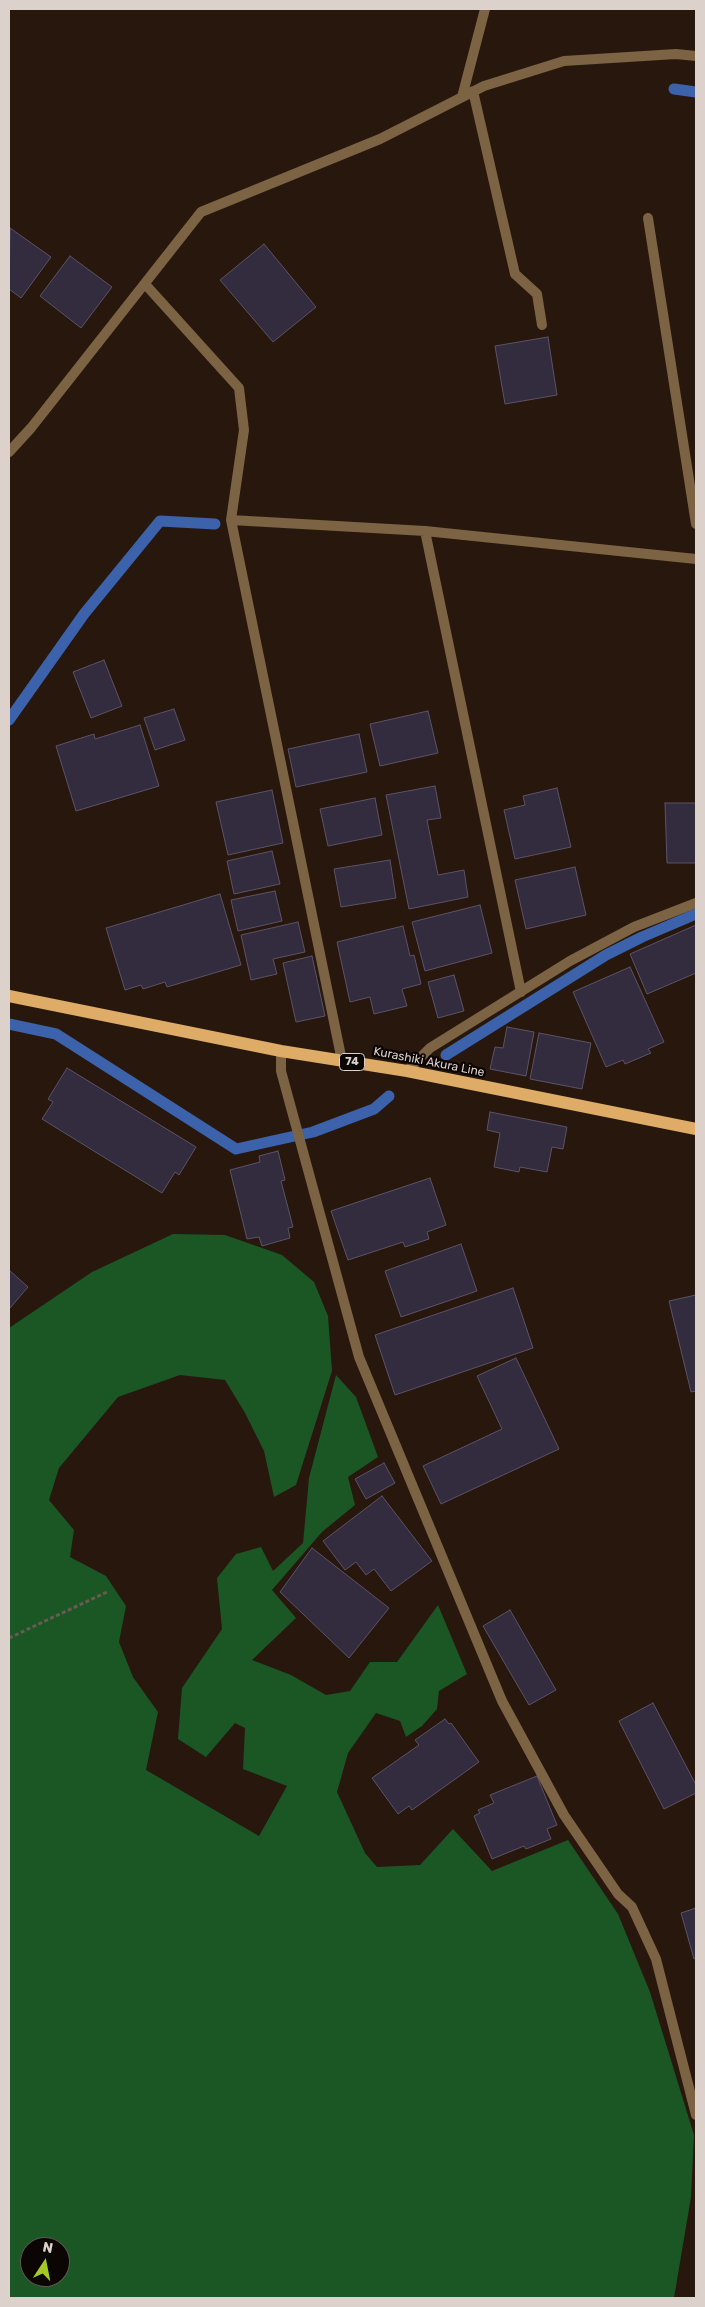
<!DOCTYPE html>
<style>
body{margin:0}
#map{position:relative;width:705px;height:2307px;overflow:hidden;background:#28170d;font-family:Rubik,sans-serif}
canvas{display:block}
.frame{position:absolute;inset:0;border:10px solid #ddd1cb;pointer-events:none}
.north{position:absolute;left:20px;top:2237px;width:50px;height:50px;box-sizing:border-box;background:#0b0503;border:1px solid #5f5753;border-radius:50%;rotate:11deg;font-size:14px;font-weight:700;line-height:20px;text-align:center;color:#ddd1cb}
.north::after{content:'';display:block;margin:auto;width:18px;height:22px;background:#a4c825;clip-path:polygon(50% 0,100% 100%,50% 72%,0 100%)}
</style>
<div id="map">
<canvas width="705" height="2307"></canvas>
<div class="frame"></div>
<div class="north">N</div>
</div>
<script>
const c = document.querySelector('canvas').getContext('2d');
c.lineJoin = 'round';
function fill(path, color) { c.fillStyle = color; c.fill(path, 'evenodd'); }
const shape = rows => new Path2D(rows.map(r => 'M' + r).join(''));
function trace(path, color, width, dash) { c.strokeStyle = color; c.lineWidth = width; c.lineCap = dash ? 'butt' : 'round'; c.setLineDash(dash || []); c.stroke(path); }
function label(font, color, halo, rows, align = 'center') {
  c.font = font + ' Rubik,sans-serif'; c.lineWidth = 4.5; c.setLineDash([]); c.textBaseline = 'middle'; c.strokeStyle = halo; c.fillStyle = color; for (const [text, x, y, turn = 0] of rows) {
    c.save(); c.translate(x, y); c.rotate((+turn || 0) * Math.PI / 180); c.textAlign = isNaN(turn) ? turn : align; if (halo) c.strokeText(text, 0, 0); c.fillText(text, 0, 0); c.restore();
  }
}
const forest = shape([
 [173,1234,225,1235,282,1255,314,1282,328,1316,332,1371,296,1485,274,1497,264,1451,245,1413,225,1380,180,1375,118,1397,59,1468,49,1500,74,1530,70,1557,106,1576,126,1606,119,1642,133,1677,158,1712,146,1770,259,1836,287,1786,243,1769,245,1728,235,1723,206,1757,178,1739,182,1688,222,1629,217,1578,236,1554,261,1547,273,1571,303,1543,309,1478,336,1375,356,1397,378,1457,348,1477,355,1505,322,1532,272,1590,296,1618,252,1660,291,1675,326,1695,350,1691,370,1662,397,1662,438,1605,467,1674,439,1691,437,1709,422,1726,406,1737,400,1721,376,1713,348,1753,337,1792,365,1853,377,1867,420,1865,453,1829,492,1871,568,1840,618,1914,650,1992,694,2135,691,2197,674,2298,9,2298,9,1328,92,1272],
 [30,2247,60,2247,60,2277,30,2277]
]);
const stream = shape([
 [674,89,696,92],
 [9,720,84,614,160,521,215,524],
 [9,1024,56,1034,236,1149,313,1132,374,1109,389,1096],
 [446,1055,606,955,642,937,696,914]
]);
const building = shape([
 [10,228,51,257,21,298,9,289,10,228],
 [264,244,316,307,273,342,220,280,264,244],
 [70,256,112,287,81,328,40,296,70,256],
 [548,337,557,395,505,404,495,346,548,337],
 [104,660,122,706,91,718,73,672,104,660],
 [174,709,185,740,155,750,144,718,174,709],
 [428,711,438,753,380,766,370,724,428,711],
 [140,725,159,786,76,811,56,746,94,734,95,739,140,725],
 [359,734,367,772,296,787,288,749,359,734],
 [435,786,441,818,427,820,438,875,464,870,468,897,409,909,386,795,435,786],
 [557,788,571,847,515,859,504,810,525,805,523,796,557,788],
 [272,790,283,843,228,855,216,802,272,790],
 [375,798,382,835,328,846,320,809,375,798],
 [665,803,696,803,696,863,667,863,665,803],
 [272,851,280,884,234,894,227,861,272,851],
 [390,860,396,898,341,907,334,869,390,860],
 [575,867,586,915,526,929,515,880,575,867],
 [275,891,282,921,238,931,231,900,275,891],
 [220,894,241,965,167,987,165,982,143,989,141,985,125,990,106,928,220,894],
 [480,905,492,953,425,971,412,922,480,905],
 [298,922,305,952,273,959,277,974,251,980,241,935,298,922],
 [696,925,696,973,647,994,630,954,696,925],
 [403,926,410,956,414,955,421,984,402,989,407,1006,374,1014,370,997,350,1002,337,942,403,926],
 [312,956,325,1016,296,1022,283,963,312,956],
 [630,967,664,1042,648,1049,651,1053,625,1064,623,1060,606,1067,573,992,630,967],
 [454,975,464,1011,438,1018,428,982,454,975],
 [507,1027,534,1032,526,1076,490,1069,495,1047,503,1048,507,1027],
 [539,1033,591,1043,582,1089,530,1079,539,1033],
 [67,1068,196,1147,179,1175,175,1172,162,1193,42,1119,53,1102,48,1099,67,1068],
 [490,1112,567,1127,563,1149,552,1147,547,1172,520,1167,519,1172,494,1167,500,1133,487,1130,490,1112],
 [278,1151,285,1180,281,1181,293,1227,288,1228,290,1238,262,1246,259,1237,247,1239,230,1170,260,1162,259,1156,278,1151],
 [430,1178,446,1225,427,1232,429,1239,405,1247,403,1242,348,1260,331,1211,430,1178],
 [461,1244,477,1291,401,1317,385,1271,461,1244],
 [9,1270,28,1287,10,1308,9,1307,9,1270],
 [513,1288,533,1348,395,1395,375,1335,513,1288],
 [696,1295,696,1391,691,1392,669,1301,696,1295],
 [516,1358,559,1449,441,1504,423,1466,502,1429,477,1376,516,1358],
 [384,1463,395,1483,366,1499,355,1479,384,1463],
 [382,1496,432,1561,391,1591,374,1569,366,1575,356,1562,345,1570,323,1541,382,1496],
 [312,1548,389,1608,349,1658,280,1592,312,1548],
 [510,1610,556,1690,529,1705,483,1626,510,1610],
 [653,1703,696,1785,696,1793,664,1809,619,1721,653,1703],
 [445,1719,449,1724,451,1723,479,1762,412,1810,409,1806,398,1814,372,1778,419,1745,415,1740,445,1719],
 [537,1776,557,1825,547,1829,551,1839,526,1849,524,1846,492,1859,474,1816,480,1813,478,1810,494,1803,490,1795,537,1776],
 [696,1908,696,1958,694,1959,681,1913,696,1908]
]);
const path = shape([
 [9,1638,109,1591]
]);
const street = shape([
 [473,91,515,274,537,294,542,325],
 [462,97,485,9],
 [648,218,696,524],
 [145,284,239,388,244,430,231,520,342,1061],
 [9,452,31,428,201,212,380,139,484,86,564,61,676,54,696,56],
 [231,520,425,531,696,559],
 [425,531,521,992],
 [281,1051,281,1071,359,1357,502,1701,564,1815,618,1894,632,1907,656,1959,696,2115],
 [407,1071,430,1048,570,961,634,927,696,903]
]);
const primary = shape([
 [9,996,281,1051,407,1071,696,1129]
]);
const shields = [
 [352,1062,25]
];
const shieldNames = [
 ["74",352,1062]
];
const streetNames = [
 ["Kurashiki Akura Line",429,1062,11]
];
fill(forest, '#1b5625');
trace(stream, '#3b62ab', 11);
fill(building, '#332c3e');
trace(building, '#5b5367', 1);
trace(path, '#6a5b52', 3, [4, 2.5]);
trace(street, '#7b6343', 10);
trace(primary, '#deac67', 12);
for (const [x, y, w] of shields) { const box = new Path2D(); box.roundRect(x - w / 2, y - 8.5, w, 17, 4); c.fillStyle = '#0b0503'; c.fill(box); trace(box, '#ddd1cb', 1); }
label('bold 11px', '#ddd1cb', null, shieldNames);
label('12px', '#ddd1cb', '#0b0503', streetNames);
</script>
